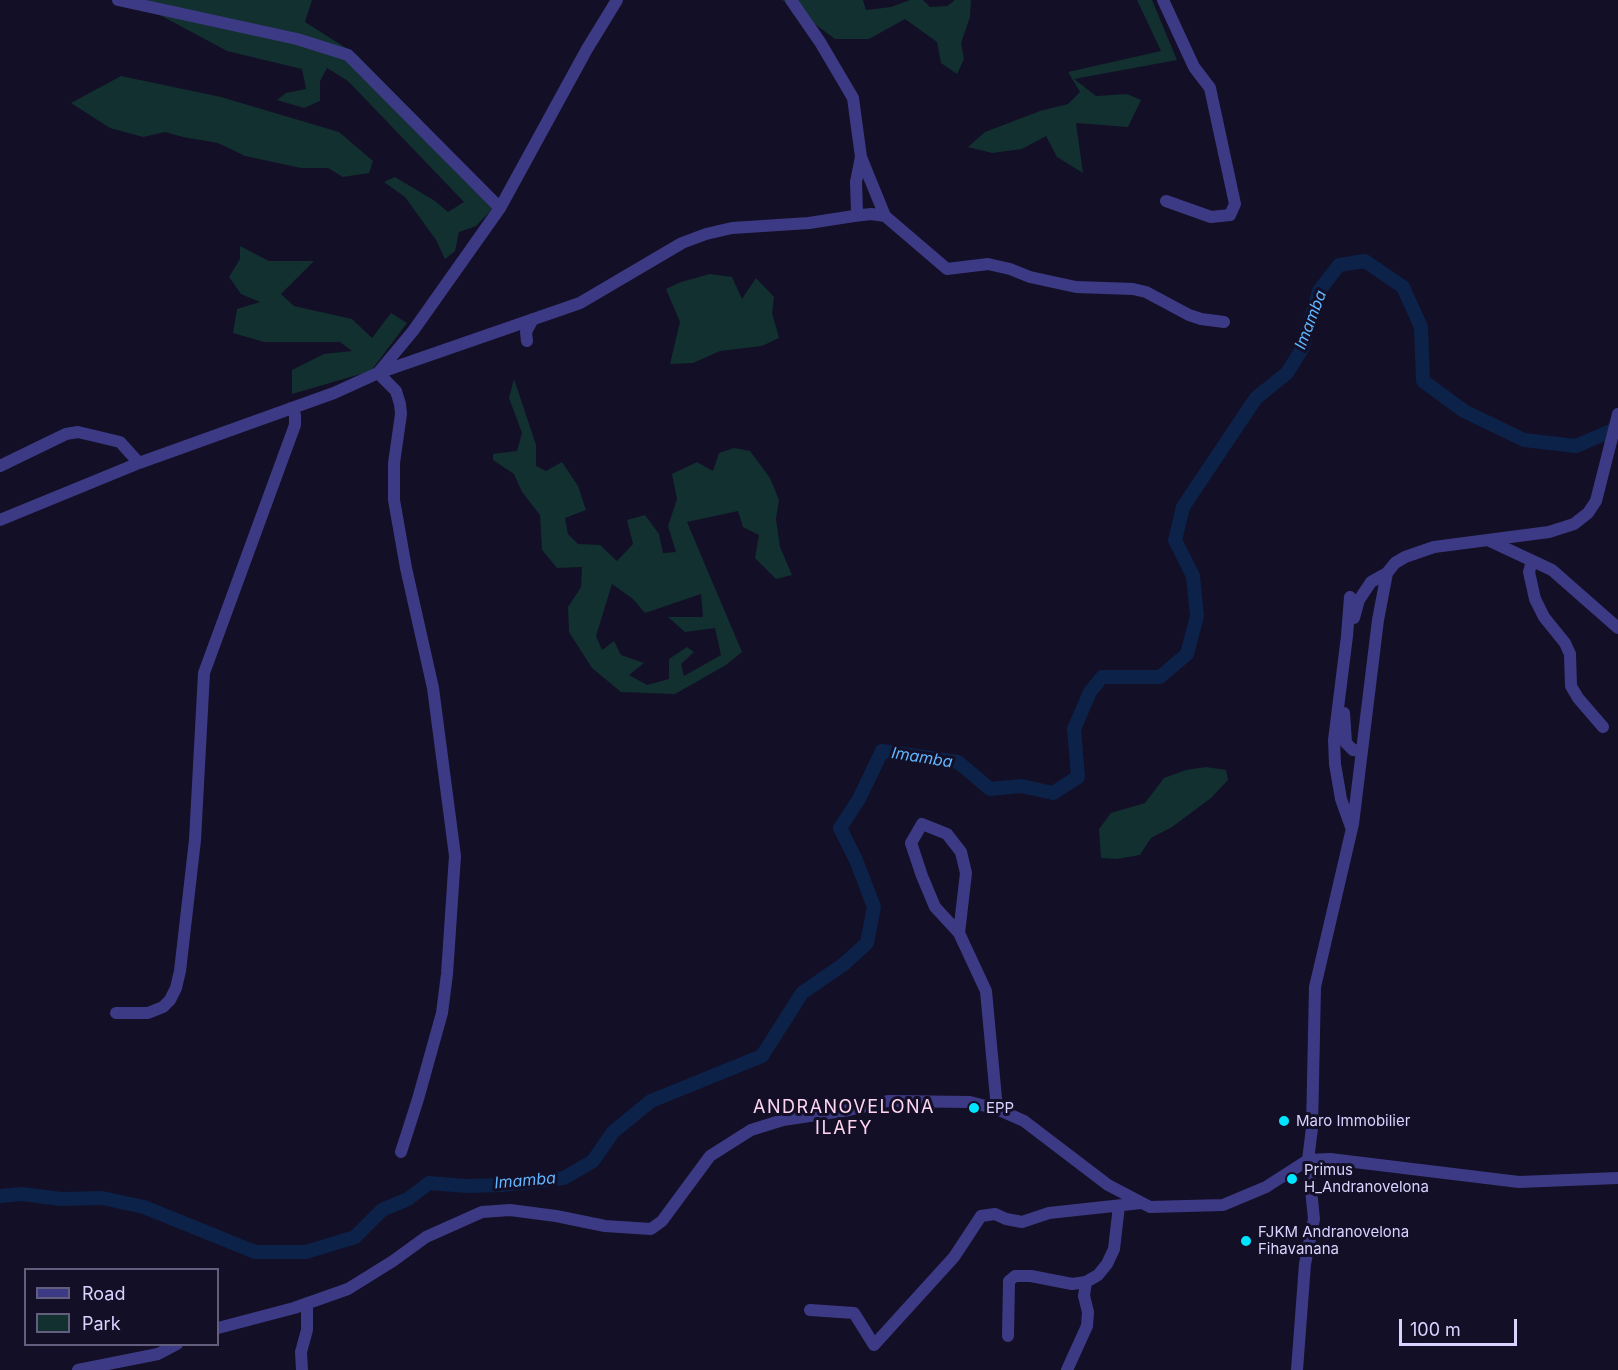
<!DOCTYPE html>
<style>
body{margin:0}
#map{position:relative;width:1618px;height:1370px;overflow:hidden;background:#130f26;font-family:Inter,sans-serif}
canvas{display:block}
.legend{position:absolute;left:24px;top:1268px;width:195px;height:78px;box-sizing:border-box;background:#130f26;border:2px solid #625e7d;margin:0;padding:8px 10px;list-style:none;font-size:18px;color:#d9d4ff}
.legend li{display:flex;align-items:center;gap:12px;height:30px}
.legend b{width:30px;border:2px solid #625e7d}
.scale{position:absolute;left:1399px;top:1319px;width:118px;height:27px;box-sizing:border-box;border:3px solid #d9d4ff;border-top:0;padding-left:8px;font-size:18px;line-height:21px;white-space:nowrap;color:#d9d4ff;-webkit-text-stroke:4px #130f26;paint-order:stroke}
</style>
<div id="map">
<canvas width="1618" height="1370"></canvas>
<ul class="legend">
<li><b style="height:8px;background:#3d3a85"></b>Road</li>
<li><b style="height:16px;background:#12302f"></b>Park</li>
</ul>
<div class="scale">100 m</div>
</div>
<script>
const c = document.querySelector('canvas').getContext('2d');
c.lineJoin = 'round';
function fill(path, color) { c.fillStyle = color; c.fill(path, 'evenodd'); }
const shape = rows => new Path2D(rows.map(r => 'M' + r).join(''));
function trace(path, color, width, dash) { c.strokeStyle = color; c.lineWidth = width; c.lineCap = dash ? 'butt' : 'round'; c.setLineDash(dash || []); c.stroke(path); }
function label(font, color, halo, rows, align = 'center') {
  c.font = font + ' Inter,sans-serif'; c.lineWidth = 6; c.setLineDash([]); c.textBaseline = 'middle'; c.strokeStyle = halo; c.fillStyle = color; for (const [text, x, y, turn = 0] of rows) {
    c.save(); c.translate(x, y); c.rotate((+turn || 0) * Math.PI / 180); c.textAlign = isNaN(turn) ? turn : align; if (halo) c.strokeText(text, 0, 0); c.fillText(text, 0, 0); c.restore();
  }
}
const green = shape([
 [132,0,312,0,305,22,357,55,500,201,476,226,459,232,455,251,445,259,436,240,405,197,384,182,395,177,435,201,448,212,464,202,348,81,327,68,320,81,320,101,304,108,277,100,286,93,306,89,302,69,227,51],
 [782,0,863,0,866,10,891,7,910,0,923,0,930,7,947,6,955,0,971,0,970,17,961,43,964,59,957,74,941,63,937,42,905,19,869,39,835,39],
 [1137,0,1152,0,1177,60,1074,79,1096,96,1127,94,1141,100,1128,127,1076,123,1083,173,1057,157,1046,136,1022,149,992,153,968,147,985,132,1040,111,1068,104,1080,92,1068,72,1161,51],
 [121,76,221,97,339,132,373,161,369,173,343,177,328,168,301,168,245,156,218,143,183,137,165,132,143,137,110,128,71,103],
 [240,246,269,261,314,261,281,294,294,306,352,319,372,338,391,313,407,323,371,371,292,394,292,370,324,354,352,351,340,342,264,342,233,333,237,309,260,302,241,294,229,277,240,259],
 [710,274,732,277,742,299,756,278,774,297,772,313,779,338,762,346,720,351,693,363,670,364,680,322,666,289,681,282],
 [514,379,536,445,536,466,546,471,562,462,578,486,586,510,565,518,568,534,578,544,600,545,617,561,633,544,627,520,645,515,659,534,663,553,676,552,668,526,677,499,672,474,697,462,713,471,719,453,734,448,750,451,770,478,779,500,776,519,780,547,792,575,776,579,755,558,759,535,743,527,738,511,687,522,742,652,726,665,675,694,621,692,592,668,569,632,568,607,581,587,582,567,557,568,542,550,540,515,522,492,514,474,493,460,493,454,517,451,522,433,509,398],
 [612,584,633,599,645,613,701,594,703,617,668,617,685,632,715,628,721,655,684,676,681,664,694,652,687,647,669,659,669,679,647,685,629,675,644,663,621,655,614,641,602,650,596,636],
 [1206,767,1226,770,1228,780,1211,798,1172,827,1151,838,1140,855,1117,859,1101,858,1099,829,1111,813,1145,803,1164,778,1186,770]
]);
const river = shape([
 [0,1196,22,1194,61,1199,102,1198,144,1207,255,1252,306,1252,355,1237,382,1210,408,1199,429,1183,466,1186,502,1185,564,1178,593,1161,613,1132,651,1101,762,1056,802,993,844,964,867,943,874,907,856,860,840,828,859,799,882,751,958,762,990,789,1021,786,1053,793,1078,777,1074,729,1090,692,1102,677,1160,677,1187,654,1197,616,1193,576,1175,540,1183,507,1256,398,1287,373,1302,349,1319,291,1339,265,1365,261,1403,287,1421,327,1423,381,1464,411,1524,440,1576,446,1618,428]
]);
const minor = shape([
 [118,0,297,39,348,55,500,208],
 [791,0,820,42,853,98,861,157,885,216,947,269,988,264,1010,269,1030,277,1076,287,1133,289,1146,292,1189,315,1201,319,1224,322],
 [1163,0,1194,67,1210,88,1235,204,1230,215,1211,217,1166,201],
 [854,216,871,214,885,216],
 [527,341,526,332,533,319],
 [0,466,66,434,78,432,120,442,139,463],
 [0,520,139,463,334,393,378,373,413,331,500,208,587,49,617,0],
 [1490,541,1552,570,1618,628],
 [1532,561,1529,572,1535,599,1544,617,1565,643,1570,654,1571,686,1578,698,1603,727],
 [1350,597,1347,636,1334,740,1335,764,1341,799,1351,827],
 [1354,618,1359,600,1371,582,1387,573],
 [1344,713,1346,743,1353,750,1362,751],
 [959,933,935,907,922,876,911,843,922,824,947,834,961,852,966,873,959,933,986,991,997,1109],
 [116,1013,148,1013,163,1007,170,1000,176,988,180,971,195,840,204,673,295,425,295,415,291,408],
 [401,1152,418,1099,442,1013,447,974,455,856,433,688,406,568,394,500,394,463,401,414,400,404,396,391,378,373,580,303,682,243,706,234,732,228,809,223,854,216,857,212,856,182,861,157],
 [810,1310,854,1313,874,1345,954,1257,981,1216,995,1214,1006,1219,1022,1222,1049,1213,1141,1203],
 [218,1328,294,1308,348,1289,393,1261,426,1237,482,1212,510,1210,556,1216,605,1226,651,1229,662,1221,710,1156,751,1130,783,1120,849,1110,888,1101,970,1102,997,1109,1024,1121,1108,1185,1150,1207,1223,1205,1266,1187,1308,1160,1330,1159,1519,1182,1618,1178],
 [1008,1336,1009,1281,1015,1276,1031,1276,1072,1284,1086,1282,1098,1275,1107,1264,1114,1249,1119,1206],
 [78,1370,158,1354,177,1344],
 [302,1370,301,1352,307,1330,307,1303],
 [1067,1370,1087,1326,1088,1312,1084,1296,1086,1282],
 [1297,1370,1305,1264,1314,1219,1308,1160,1312,1128,1315,987,1353,824,1378,620,1387,573,1395,563,1405,557,1434,547,1549,532,1574,524,1588,513,1596,501,1618,414]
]);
const markers = [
 [974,1108,6,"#00e5ff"],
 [1284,1121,6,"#00e5ff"],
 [1292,1179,6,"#00e5ff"],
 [1246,1241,6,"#00e5ff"]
];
const poiNames = [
 ["EPP",986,1108],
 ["Maro Immobilier",1296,1121],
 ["Primus",1304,1170],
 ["H_Andranovelona",1304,1187],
 ["FJKM Andranovelona",1258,1232],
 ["Fihavanana",1258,1249]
];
const waterNames = [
 ["Imamba",1311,320,-69],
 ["Imamba",922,758,9],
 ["Imamba",525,1181,-5]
];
const quarterNames = [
 ["ANDRANOVELONA",844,1108],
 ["ILAFY",844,1129]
];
fill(green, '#12302f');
trace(river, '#0c2248', 14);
trace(minor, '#3d3a85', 12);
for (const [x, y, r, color] of markers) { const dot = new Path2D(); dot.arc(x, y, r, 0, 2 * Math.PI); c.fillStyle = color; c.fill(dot); trace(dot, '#130f26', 2); }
label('15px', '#d9d4ff', '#130f26', poiNames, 'left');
label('italic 16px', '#62b6ff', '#130f26', waterNames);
c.letterSpacing = '1.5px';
label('18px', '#ffd6f0', '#130f26', quarterNames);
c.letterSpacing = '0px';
</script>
